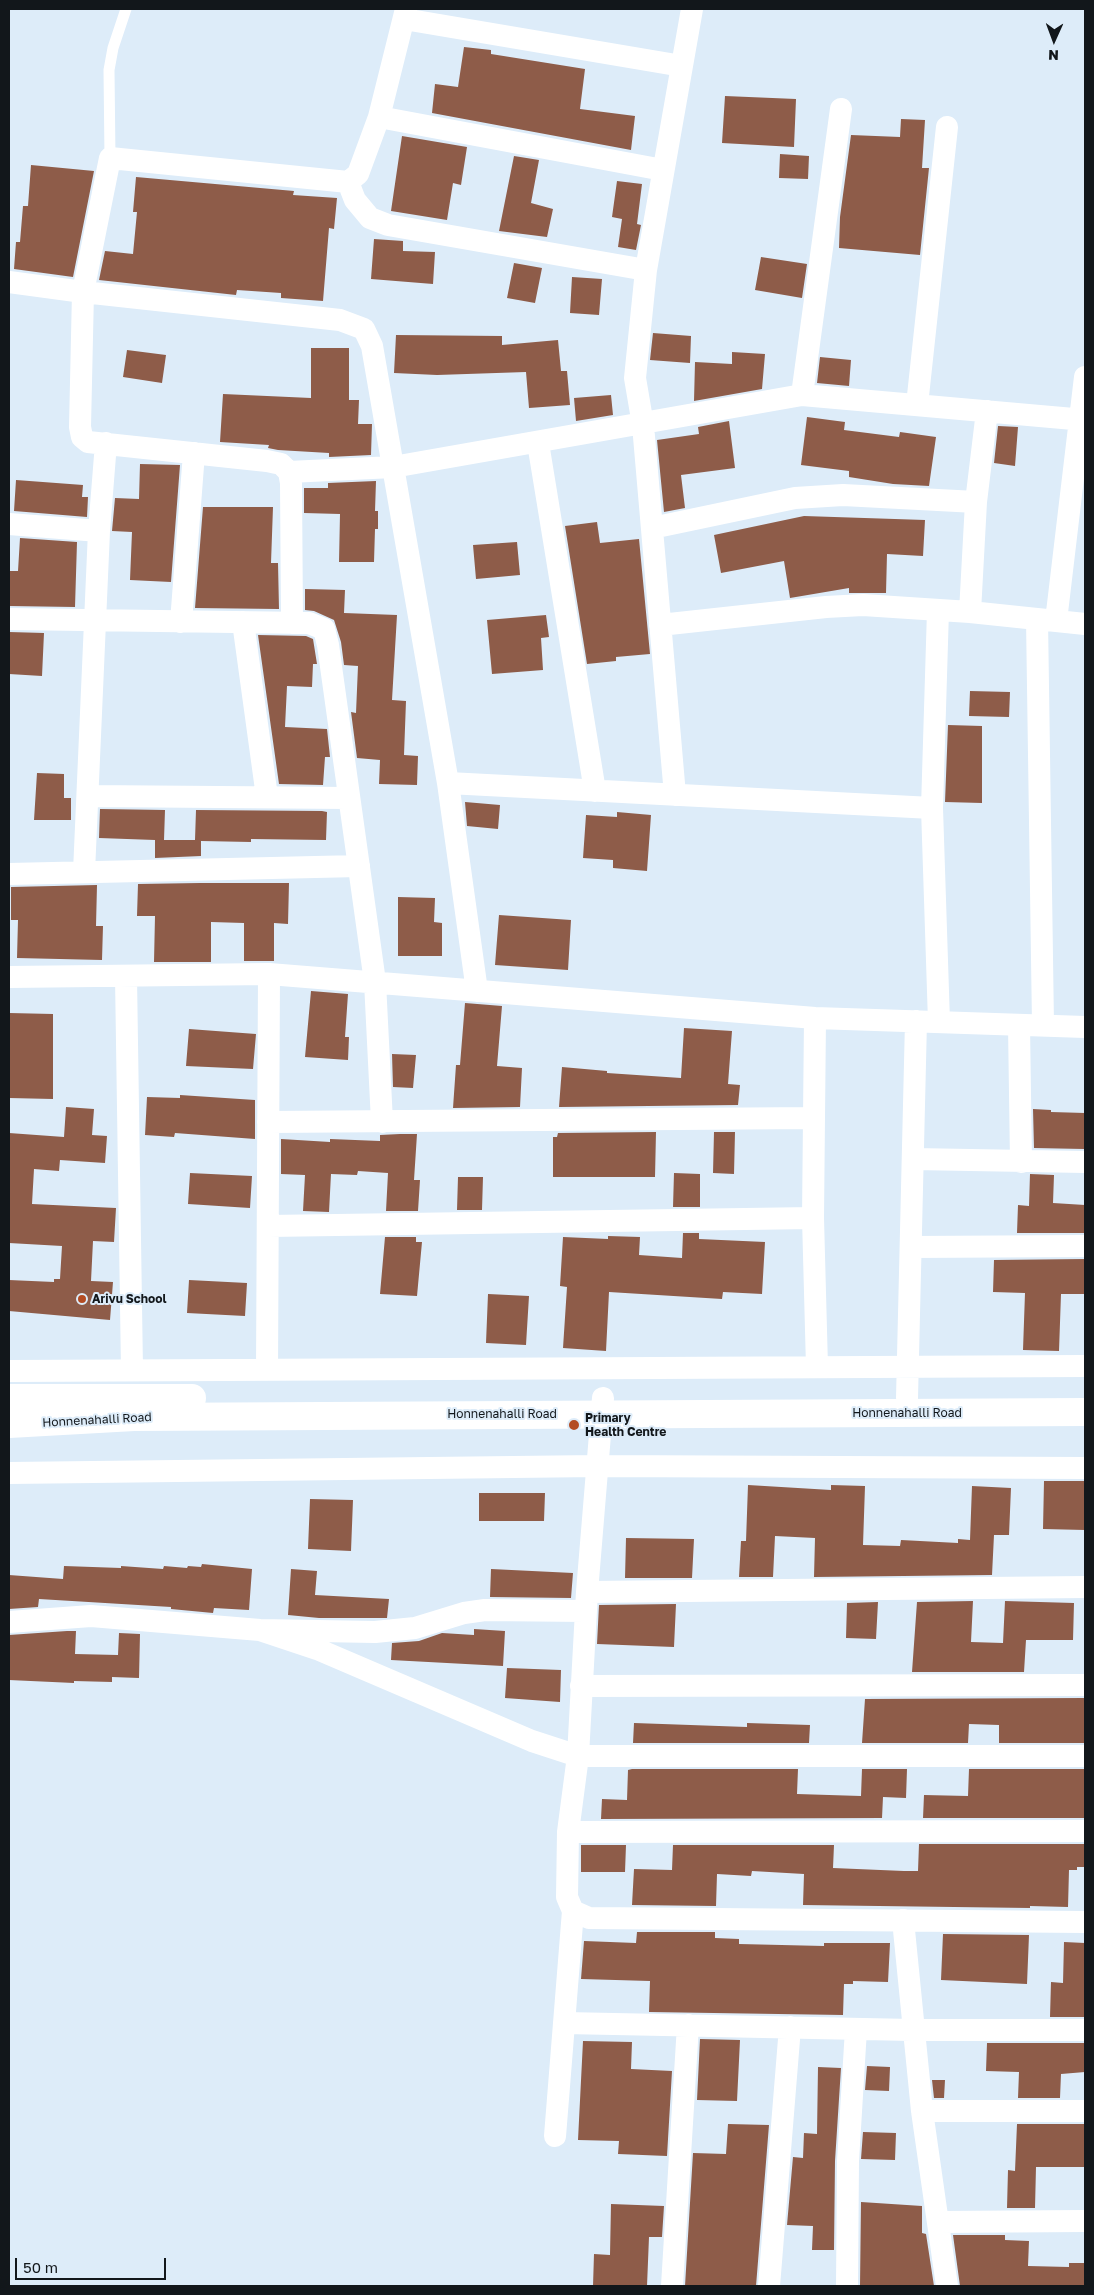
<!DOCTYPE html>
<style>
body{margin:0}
#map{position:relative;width:1094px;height:2295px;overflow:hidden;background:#ddecf9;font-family:"Golos Text",sans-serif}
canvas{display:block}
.frame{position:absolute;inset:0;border:10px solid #12171b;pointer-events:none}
.north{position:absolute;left:1029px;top:15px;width:50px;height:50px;-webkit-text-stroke:4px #ddecf9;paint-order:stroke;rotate:182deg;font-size:14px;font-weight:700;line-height:20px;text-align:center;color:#12171b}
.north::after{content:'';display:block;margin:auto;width:18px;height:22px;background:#12171b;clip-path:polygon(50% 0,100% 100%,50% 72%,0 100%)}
.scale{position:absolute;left:15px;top:2258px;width:151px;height:22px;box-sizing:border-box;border:2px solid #12171b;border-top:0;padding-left:6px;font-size:15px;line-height:18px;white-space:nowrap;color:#12171b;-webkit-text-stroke:4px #ddecf9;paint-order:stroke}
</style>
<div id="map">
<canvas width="1094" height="2295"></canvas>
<div class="frame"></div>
<div class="north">N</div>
<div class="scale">50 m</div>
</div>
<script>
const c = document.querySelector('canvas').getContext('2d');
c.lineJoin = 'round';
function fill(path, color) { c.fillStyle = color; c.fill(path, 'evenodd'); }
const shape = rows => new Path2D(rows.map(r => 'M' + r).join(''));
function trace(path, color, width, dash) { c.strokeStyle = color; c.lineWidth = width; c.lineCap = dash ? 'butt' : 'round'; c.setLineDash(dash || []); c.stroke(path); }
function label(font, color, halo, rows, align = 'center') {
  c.font = font + ' "Golos Text",sans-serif'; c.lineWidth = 4; c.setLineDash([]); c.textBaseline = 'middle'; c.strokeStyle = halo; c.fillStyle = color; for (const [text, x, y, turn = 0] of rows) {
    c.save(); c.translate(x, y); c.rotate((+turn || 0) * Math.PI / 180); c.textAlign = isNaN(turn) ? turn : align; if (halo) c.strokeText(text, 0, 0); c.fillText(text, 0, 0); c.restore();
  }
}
const building = shape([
 [464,47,491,50,491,54,585,69,580,109,635,116,631,150,432,113,435,84,458,87],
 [725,96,796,99,794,147,722,143],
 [901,119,925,120,922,168,929,168,920,255,839,248,840,217,851,135,900,137],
 [402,136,467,147,461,185,453,183,447,220,391,211],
 [780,154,809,156,808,179,779,178],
 [514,156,539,160,531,203,553,209,547,237,499,231],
 [31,165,94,171,73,277,14,269,16,242,20,242,23,206,28,206],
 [136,177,294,191,293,195,337,198,334,229,329,228,323,301,281,298,281,293,237,290,236,295,99,280,105,251,133,254,137,212,133,212],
 [617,181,642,184,637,224,641,225,636,250,618,247,622,219,612,217],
 [374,239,403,241,403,251,435,252,433,284,371,279],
 [761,257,807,264,802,298,755,290],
 [514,263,542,268,535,303,507,298],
 [572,277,602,279,599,315,570,313],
 [653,333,691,336,690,363,650,360],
 [396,335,502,336,502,345,558,340,561,371,567,371,570,405,529,408,526,372,437,375,394,373],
 [311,348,349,348,349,400,359,400,358,424,372,424,371,455,329,457,329,453,278,450,268,448,269,445,220,442,223,394,311,398],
 [127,350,166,355,162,383,123,377],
 [732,352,765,354,762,389,694,401,695,362,732,364],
 [820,357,851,360,849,386,817,383],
 [611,395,613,415,576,421,574,398],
 [807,417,845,422,844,430,899,437,900,432,936,437,929,486,893,484,849,477,849,471,801,465],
 [729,421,735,468,681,475,685,508,664,512,657,440,699,434,698,427],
 [998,426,1018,427,1015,466,994,463],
 [140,464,180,465,171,582,130,580,132,532,112,531,115,498,139,499],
 [16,480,83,485,82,497,88,497,87,517,14,511],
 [376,481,375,511,378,511,378,529,375,529,374,562,339,562,340,514,304,513,304,488,328,488,328,483],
 [203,507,273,507,271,563,278,563,279,609,195,608],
 [804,516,925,520,923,556,887,554,886,593,849,593,849,588,790,598,784,561,721,573,714,535],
 [597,522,600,543,639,539,650,654,616,657,616,661,587,664,565,526],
 [20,538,77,542,75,607,9,606,9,571,18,571],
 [517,542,520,575,476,579,473,545],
 [305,589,345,590,344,613,397,615,392,700,406,701,404,755,418,756,417,785,379,784,380,760,357,758,351,712,356,713,358,666,344,665,341,642,334,620,314,611,305,610],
 [546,615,549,637,541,638,543,670,492,674,487,620],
 [9,632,44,633,42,676,9,674],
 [258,635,306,636,313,639,317,664,313,664,312,687,287,686,285,727,327,729,330,757,325,757,323,785,279,784],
 [970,691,1010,692,1009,717,969,716],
 [948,725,982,726,982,803,945,802],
 [37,773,64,774,64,798,71,798,71,820,34,820],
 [465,802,500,805,498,829,467,826],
 [100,809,165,810,164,840,195,840,196,810,322,811,327,812,326,840,251,839,251,842,201,841,201,856,155,858,155,840,99,838],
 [617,812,651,815,647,871,613,868,613,860,583,858,586,815,617,817],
 [200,883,289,883,288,924,274,923,274,961,244,961,244,923,211,922,211,962,154,962,155,916,137,916,138,884],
 [97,885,96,926,103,926,102,960,17,958,18,920,11,920,11,887],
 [398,897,435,898,434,922,442,923,442,956,398,956],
 [499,915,571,920,568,970,495,965],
 [311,991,348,994,345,1037,349,1037,348,1060,305,1057],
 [465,1003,502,1006,497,1066,522,1068,520,1107,453,1108,456,1065,460,1065],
 [9,1013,53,1014,53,1099,9,1098],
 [684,1028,732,1031,728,1084,740,1085,738,1105,559,1107,562,1067,607,1071,607,1073,681,1078],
 [189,1029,256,1034,253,1069,186,1066],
 [392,1054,416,1055,413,1088,393,1087],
 [180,1095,255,1100,255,1139,175,1133,174,1137,145,1135,147,1097,180,1098],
 [66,1107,94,1109,92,1135,107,1136,105,1163,60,1160,59,1171,34,1169,32,1204,116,1208,114,1242,93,1241,91,1281,113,1282,110,1320,9,1311,9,1280,54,1282,54,1279,60,1279,62,1246,9,1243,9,1133,64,1137],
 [1033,1109,1051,1110,1051,1112,1085,1113,1084,1149,1034,1148],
 [656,1132,655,1177,553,1177,553,1137,557,1137,558,1133],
 [714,1132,735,1132,734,1174,713,1173],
 [400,1134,417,1134,414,1180,420,1180,418,1211,386,1211,388,1173,358,1171,357,1175,331,1174,329,1212,303,1211,305,1175,281,1174,281,1139,330,1142,330,1139,380,1141,380,1135],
 [190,1173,252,1176,250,1208,188,1204],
 [674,1173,700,1174,700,1207,673,1207],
 [1030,1174,1054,1175,1053,1203,1085,1205,1085,1233,1017,1233,1018,1205,1029,1206],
 [458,1177,483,1177,482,1210,457,1210],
 [683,1233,699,1233,699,1239,765,1242,762,1294,723,1292,722,1299,609,1292,606,1351,563,1348,567,1287,560,1286,563,1237,608,1239,608,1236,640,1237,639,1255,682,1258],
 [385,1237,416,1237,416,1242,422,1242,417,1296,380,1294],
 [1085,1259,1085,1294,1061,1294,1059,1351,1023,1350,1025,1293,993,1292,994,1260],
 [189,1280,247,1283,245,1316,187,1313],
 [488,1294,529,1296,526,1345,486,1343],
 [1044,1481,1085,1481,1085,1530,1043,1529],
 [748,1485,831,1490,831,1485,865,1486,863,1545,900,1546,901,1540,958,1543,958,1539,970,1540,972,1486,1011,1488,1009,1535,994,1535,992,1575,814,1577,815,1538,775,1536,773,1577,739,1577,741,1541,746,1541],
 [479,1493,545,1493,544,1521,479,1521],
 [310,1499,353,1500,351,1551,308,1549],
 [626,1538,694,1539,692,1578,625,1578],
 [202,1564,252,1569,249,1610,214,1608,213,1613,171,1609,171,1607,39,1599,38,1607,9,1609,9,1575,63,1579,64,1566,121,1568,121,1566,163,1569,164,1566,187,1568,188,1566,201,1567],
 [291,1569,317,1571,315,1595,389,1599,387,1618,319,1618,288,1615],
 [491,1569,573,1573,571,1598,490,1597],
 [973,1601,971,1642,1003,1643,1005,1601,1074,1603,1073,1640,1026,1640,1024,1672,912,1672,917,1602],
 [878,1602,876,1639,846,1638,847,1603],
 [676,1604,674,1647,597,1644,599,1605],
 [474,1629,505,1631,503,1666,391,1660,392,1643,419,1641,442,1633,474,1635],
 [67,1631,76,1631,75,1654,118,1655,119,1633,140,1634,139,1678,112,1677,112,1682,74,1681,74,1683,9,1680,9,1635],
 [507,1668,561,1670,560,1702,505,1698],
 [1085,1698,1085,1743,999,1743,999,1725,969,1724,968,1743,862,1743,865,1699],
 [634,1723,747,1727,747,1723,810,1725,809,1743,633,1743],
 [632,1769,798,1769,797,1794,861,1796,862,1769,907,1769,906,1798,883,1797,882,1818,601,1819,602,1799,627,1800,628,1770],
 [969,1769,1085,1769,1084,1818,923,1818,924,1795,968,1796],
 [919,1844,1085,1844,1085,1867,1077,1867,1077,1870,1069,1870,1068,1907,1030,1906,1030,1908,803,1905,804,1874,752,1871,751,1876,717,1874,716,1906,632,1905,634,1869,672,1870,673,1845,834,1845,833,1868,904,1871,918,1871],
 [581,1845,626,1845,625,1872,581,1872],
 [637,1932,715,1932,715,1938,739,1939,739,1944,824,1946,824,1943,890,1943,888,1982,853,1981,853,1984,844,1984,843,2015,649,2012,650,1981,581,1979,584,1941,636,1943],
 [943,1934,1029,1935,1027,1984,941,1980],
 [1064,1942,1085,1943,1085,2017,1050,2017,1051,1982,1063,1983],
 [700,2039,740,2040,737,2101,697,2100],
 [583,2041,632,2042,631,2069,672,2071,667,2156,618,2154,619,2141,578,2140],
 [987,2043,1085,2043,1085,2072,1061,2074,1060,2098,1018,2098,1019,2072,986,2071],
 [867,2066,890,2067,889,2091,865,2090],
 [818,2067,841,2068,835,2161,834,2250,812,2250,813,2226,787,2225,793,2157,803,2158,804,2133,817,2134],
 [932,2080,945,2080,944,2098,934,2098],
 [728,2124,769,2125,756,2286,685,2286,693,2153,726,2154],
 [1017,2124,1085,2124,1085,2167,1036,2167,1035,2208,1007,2208,1008,2170,1015,2171],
 [863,2132,896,2133,895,2160,861,2159],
 [861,2202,922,2206,922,2233,926,2234,934,2286,860,2286],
 [611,2204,664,2206,662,2237,649,2237,647,2286,593,2286,594,2254,610,2255],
 [953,2235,1005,2235,1005,2240,1029,2241,1028,2266,1069,2267,1069,2263,1085,2263,1085,2286,960,2286]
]);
const service = shape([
 [110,158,109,70,113,48,126,9]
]);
const minor = shape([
 [404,19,682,66],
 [379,117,663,170],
 [348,182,355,200,370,218,388,225,646,270],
 [9,282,83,292,110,158,348,182,358,174,379,117,406,9],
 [802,395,841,109],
 [917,405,947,127],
 [538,443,595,791],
 [289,472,393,467,802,395,1085,420],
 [9,524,99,531],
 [652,528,795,498,843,495,976,502],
 [938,610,932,808,939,1022],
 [970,612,976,502,987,411],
 [9,619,309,623,324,629,328,645,375,982,382,1122],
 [1037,619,1043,1025],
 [1056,621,1085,377],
 [181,622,194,453],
 [243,622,267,797],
 [292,623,291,483,289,472,281,464,267,461,88,442,82,437,80,427,83,292,340,320,364,329,372,346,448,783,477,991],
 [660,625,826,607,863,605,970,612,1085,624],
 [448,783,932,808],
 [675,795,643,425,635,378,646,270,692,9],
 [88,796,349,798],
 [84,872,99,531,106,443],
 [9,874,359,866],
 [9,977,269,974,815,1018,1085,1027],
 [126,977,132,1370],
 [815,1018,813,1218,817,1367],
 [1019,1025,1021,1162],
 [268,1122,814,1118],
 [913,1159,1085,1162],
 [268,1226,813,1218],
 [912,1247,1085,1246],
 [267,1370,269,974],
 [9,1371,1085,1366],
 [603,1398,587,1592,578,1756,568,1832,567,1897,573,1911,589,1918,1085,1922],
 [907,1398,916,1021],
 [9,1473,597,1466,1085,1468],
 [587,1592,1085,1587],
 [9,1622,91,1616,260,1630,375,1632,415,1628,464,1613,485,1610,585,1611],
 [260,1630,317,1649,532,1741,578,1756,1085,1756],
 [581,1686,1085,1685],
 [568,1832,1085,1831],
 [903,1920,922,2111,947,2286],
 [564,2023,913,2030,1085,2030],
 [922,2111,1085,2111],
 [555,2136,573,1911],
 [939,2222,1085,2221],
 [672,2286,688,2025],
 [769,2286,790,2027],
 [847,2286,848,2161,856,2029]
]);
const tertiary = shape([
 [9,1398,192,1398],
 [9,1424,134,1417,1085,1412]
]);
const markers = [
 [82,1299,5,"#b34c23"],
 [574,1425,6,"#b34c23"]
];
const poiNames = [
 ["Arivu School",92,1299],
 ["Primary",585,1418],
 ["Health Centre",585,1432]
];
const streetNames = [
 ["Honnenahalli Road",907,1413],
 ["Honnenahalli Road",502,1414],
 ["Honnenahalli Road",97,1420,-3]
];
fill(building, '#8e5c49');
trace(service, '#fff', 11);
trace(minor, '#fff', 22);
trace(tertiary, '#fff', 28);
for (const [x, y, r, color] of markers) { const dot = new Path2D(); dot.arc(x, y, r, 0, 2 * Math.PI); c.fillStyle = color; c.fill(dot); trace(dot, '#ddecf9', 2); }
label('bold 12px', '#12171b', '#ddecf9', poiNames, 'left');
label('12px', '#12171b', '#ddecf9', streetNames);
</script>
